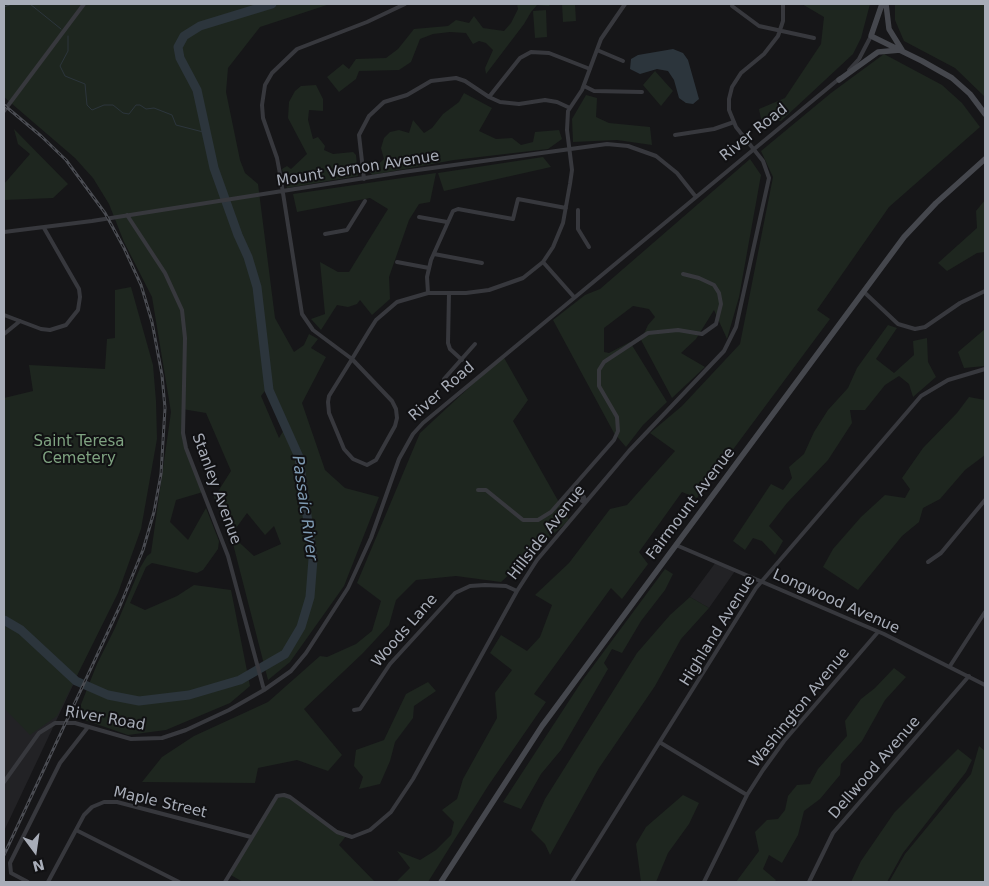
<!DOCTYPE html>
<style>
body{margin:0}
#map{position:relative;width:989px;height:886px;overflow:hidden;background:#161618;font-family:"DejaVu Sans",sans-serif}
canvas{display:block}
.frame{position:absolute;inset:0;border:5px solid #a8adb8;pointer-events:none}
.north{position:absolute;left:10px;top:826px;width:50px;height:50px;-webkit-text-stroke:4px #111113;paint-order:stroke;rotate:166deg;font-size:14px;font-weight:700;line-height:20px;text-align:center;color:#a8adb8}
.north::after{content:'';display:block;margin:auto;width:18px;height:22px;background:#a8adb8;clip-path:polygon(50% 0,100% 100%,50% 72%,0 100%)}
</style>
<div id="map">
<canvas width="989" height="886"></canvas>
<div class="frame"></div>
<div class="north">N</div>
</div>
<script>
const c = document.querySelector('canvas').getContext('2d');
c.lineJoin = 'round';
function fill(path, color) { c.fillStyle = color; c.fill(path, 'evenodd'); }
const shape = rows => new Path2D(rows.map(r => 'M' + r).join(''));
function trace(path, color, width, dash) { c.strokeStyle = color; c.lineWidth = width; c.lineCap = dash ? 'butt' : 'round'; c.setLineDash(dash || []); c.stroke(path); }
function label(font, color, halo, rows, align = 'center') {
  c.font = font + ' "DejaVu Sans",sans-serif'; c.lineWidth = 4; c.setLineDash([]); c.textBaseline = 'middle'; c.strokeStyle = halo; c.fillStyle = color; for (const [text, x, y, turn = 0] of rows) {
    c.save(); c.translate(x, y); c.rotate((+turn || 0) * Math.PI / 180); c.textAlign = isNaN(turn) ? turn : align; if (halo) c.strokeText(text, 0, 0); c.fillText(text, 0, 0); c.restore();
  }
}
const built = shape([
 [716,562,735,571,709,608,690,597],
 [4,650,74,683,4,831]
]);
const green = shape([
 [4,4,330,4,260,27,228,68,226,92,240,160,245,173,258,184,275,318,294,352,304,345,309,334,318,339,311,348,326,357,302,403,325,470,345,488,379,497,344,586,290,662,268,680,231,536,212,493,217,493,231,471,206,413,182,409,183,442,203,492,176,500,170,522,188,540,206,508,219,541,218,549,203,570,197,573,152,563,146,567,130,603,145,610,177,596,194,585,231,590,250,686,230,703,166,730,128,735,76,717,97,664,115,628,140,568,147,556,151,553,171,412,152,297,124,242,109,204,93,178,75,158,4,97],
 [270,384,288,423,279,438,261,396],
 [247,513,265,535,274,526,281,544,254,556,231,535],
 [517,4,550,4,549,6,537,5,531,12,524,24,486,74,485,68,493,50,486,43,479,41,473,44,466,33,450,32,433,34,420,39,411,62,399,70,359,71,356,79,339,92,327,77,343,64,349,69,356,59,386,58,398,49,414,29,448,26,456,20,469,23,474,16,483,28,504,31,511,23,518,9],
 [562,4,575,4,576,21,563,22],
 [802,4,870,4,861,38,853,54,781,121,761,119,759,109,785,98,821,44,824,17],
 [895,4,985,4,985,97,955,68,904,41,895,20],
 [546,10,547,37,535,38,533,11],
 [884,54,942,85,962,103,980,127,889,207,817,310,830,319,697,498,682,492,639,552,648,564,622,599,611,588,534,694,546,702,488,786,428,882,396,882,410,868,397,851,420,860,436,850,451,835,454,822,442,810,457,799,463,779,497,718,495,693,512,670,490,653,501,635,527,651,540,637,552,605,535,595,569,563,610,509,627,505,675,451,650,433,682,406,740,344,773,177,761,151,831,93],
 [655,71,673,91,661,106,643,85],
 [316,85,323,99,323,111,309,110,308,120,313,139,318,137,325,146,324,150,333,154,353,152,356,155,358,176,287,188,282,169,287,166,291,169,307,154,288,118,289,102,295,91,301,86],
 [464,93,492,108,479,131,496,139,512,138,521,145,533,142,535,132,559,130,562,139,548,149,454,160,372,175,370,172,384,159,381,148,384,138,390,132,399,130,409,133,413,120,424,133,432,128,443,114,459,102],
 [586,95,597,98,596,117,609,123,650,127,652,145,617,140,573,142,572,119],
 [14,129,68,184,53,198,4,200,4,184,30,154,18,144],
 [543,157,551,167,444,191,438,173],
 [750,159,761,175,739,297,727,339,714,310,696,339,681,353,705,367,672,398,641,340,648,325,655,317,649,309,633,306,604,328,604,352,609,353,630,342,667,402,643,425,626,447,614,433,553,320,585,295,600,289],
 [436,173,430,202,419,204,409,220,389,277,390,299,372,315,360,300,357,304,348,307,337,305,321,330,311,319,325,314,320,262,338,272,349,272,388,209,370,198,297,212,293,194],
 [985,200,985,252,977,253,947,271,938,263,977,228,976,211],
 [131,287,153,365,156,401,157,439,141,529,118,593,57,716,30,735,4,708,4,398,33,391,29,365,105,369,107,339,115,338,115,290],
 [888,325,897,328,876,359,894,373,914,355,913,341,927,338,928,362,936,377,913,397,909,384,899,376,885,385,865,410,850,410,852,423,828,460,787,503,769,526,783,541,775,555,762,541,753,538,745,550,733,541,771,484,783,490,792,478,789,467,804,454,814,432,828,410,848,388,857,368],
 [985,329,985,366,964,368,958,352],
 [503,356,528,400,513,421,569,520,501,582,456,576,416,580,396,600,389,625,363,653,304,709,342,755,328,771,297,760,258,768,255,783,142,782,162,757,194,736,268,702,320,656,327,657,356,644,372,631,381,601,357,583,420,433],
 [969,397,985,400,985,455,965,470,940,499,923,508,919,522,902,536,858,590,823,567,833,549,861,517,885,495,905,498,910,489,902,478,923,448,957,413],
 [665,569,673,574,665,590,641,621,622,653,612,649,604,663,608,669,561,750,541,774,521,809,503,802,582,681],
 [690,597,709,608,681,639,655,686,599,768,550,855,545,844,531,830,545,799,637,653,670,615],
 [894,668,906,677,885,700,862,741,841,764,840,775,820,799,804,811,798,835,782,863,769,855,763,869,776,880,774,882,736,882,759,851,755,832,767,820,778,819,785,810,788,796,797,785,810,784,818,769,847,736,845,721,861,699,875,688],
 [428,682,436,691,414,706,413,718,395,742,390,761,380,784,359,789,363,777,354,766,356,750,384,740,406,694],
 [979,746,985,751,985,882,889,882,905,854,971,774],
 [958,749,972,760,966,772,903,853,887,882,851,882,861,861,894,813],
 [683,795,699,803,689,824,668,853,656,882,641,882,636,844,646,827],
 [288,796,346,836,339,845,375,882,243,882,229,874,273,799]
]);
const water = shape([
 [673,49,683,53,688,60,699,99,693,104,686,103,679,98,674,80,668,71,657,69,640,74,630,69,631,59,638,55]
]);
const stream = shape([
 [30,4,61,29],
 [4,7,12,4],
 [68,36,68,51,60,66,65,76,85,84,87,105,92,110,104,105,113,105,123,113,129,114,136,105,140,105,146,109,154,108,172,115,176,125,207,133]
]);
const river = shape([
 [4,620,21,630,76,681,108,695,139,701,189,695,240,680,285,654,301,627,310,597,313,559,299,457,269,390,257,287,248,257,238,235,214,168,197,90,180,58,178,47,184,36,200,26,272,4]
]);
const street = shape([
 [405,4,367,22,297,49,272,73,265,85,262,105,263,118,277,158,280,174,302,314,313,330,352,359,392,401,396,409,397,418,395,426,376,460,367,465,353,459,344,449,329,413,328,402,329,396,352,359,355,354,369,331,376,320,397,302,428,293,466,293,489,290,523,278,543,262,553,247,563,223,570,184,572,170,567,130,568,111,582,90,601,39,625,4],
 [732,6,759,26,814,38],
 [597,50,623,61],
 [849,70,859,59,871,36],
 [584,86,594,91,642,92],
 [489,97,520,58,531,52,549,53,590,69],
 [4,111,84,4],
 [675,135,714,129,734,122],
 [364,179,359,135,369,116,384,102,407,95,431,81,456,78,465,81,489,97,500,102,519,104,545,100,557,102,570,108],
 [578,210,578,229,589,247],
 [127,215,165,273,182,310,185,338,183,433,186,448,228,556,264,690],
 [419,217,447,222],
 [4,232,92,221,403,172,607,144,628,146,656,156,677,173,696,197],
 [325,234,347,230,365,201],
 [434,254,482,263],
 [397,262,429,268],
 [543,262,574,297],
 [864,292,898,324,915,329,925,327,960,303,985,291],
 [428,293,427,277,431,260,453,211,458,209,513,219,518,199,566,208],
 [449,293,448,343,450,349,462,360],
 [4,315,41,329,50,330,66,325,78,310,80,297,79,289,44,228],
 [4,334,20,321],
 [444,379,475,344],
 [571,489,582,501,584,500],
 [478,490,486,490,523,520,538,520,551,512,614,440,618,431,617,417,599,386,599,370,604,362,648,333,678,330,702,334,716,324,721,304,719,293,714,285,699,278,683,274],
 [573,491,576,490,584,497,585,501],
 [676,545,884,634,985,685],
 [928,562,941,553,985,500],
 [950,666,985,612],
 [354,710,360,709,390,664,455,593,470,586,485,585,506,586,517,591],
 [661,743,747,795],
 [4,782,39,733,55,723,75,723,131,739,162,738,186,730,229,710,264,690,291,671,306,653,348,588,371,538,399,459,413,434,423,423,840,78],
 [76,830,179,882],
 [28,882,11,873,10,863,60,763,88,727],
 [48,882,84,815,92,807,104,802,117,802,251,837],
 [225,882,277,796,284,795,290,797,337,832,352,837,370,830,391,812,413,779,517,591,537,560,629,451,724,351,736,327,769,178,763,161,736,127,729,110,729,99,732,87,741,73,764,54,778,36,783,21,783,4],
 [572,882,756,588,921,396,948,380,985,369],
 [704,882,747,795,763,770,784,741,878,632],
 [809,882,833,833,969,676]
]);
const secondary = shape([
 [882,4,871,36,922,61,952,78,970,94,985,114],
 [886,4,889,29,902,50],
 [839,80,878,52,900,50],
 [441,882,542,726,904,237,936,203,985,159]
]);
const rail = shape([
 [4,105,41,136,66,160,105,213,124,248,141,285,152,322,162,375,165,408,161,474,154,512,143,550,120,606,4,855]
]);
const streetNames = [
 ["River Road",754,133,-39],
 ["Mount Vernon Avenue",358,169,-9],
 ["River Road",442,392,-41],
 ["Stanley Avenue",216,489,70],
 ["Fairmount Avenue",691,504,-53],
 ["Hillside Avenue",547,533,-52],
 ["Longwood Avenue",836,602,24],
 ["Woods Lane",405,631,-49],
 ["Highland Avenue",718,631,-58],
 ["Washington Avenue",800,708,-51],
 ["River Road",105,719,10],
 ["Dellwood Avenue",875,768,-49],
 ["Maple Street",160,803,13]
];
const parkNames = [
 ["Saint Teresa",79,442],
 ["Cemetery",79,459]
];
const waterNames = [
 ["Passaic River",304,508,82]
];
fill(built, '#222225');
fill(green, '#1e261f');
fill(water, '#2c353c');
trace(stream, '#2c353c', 1);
trace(river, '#2c353c', 9);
trace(street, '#37383d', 4);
trace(secondary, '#45474d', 5.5);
trace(rail, '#4a4c52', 3);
trace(rail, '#111113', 1, [4]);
label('15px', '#a8adb8', '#111113', streetNames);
label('15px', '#7fa381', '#111113', parkNames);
label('italic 16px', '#7f9bb3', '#111113', waterNames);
</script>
